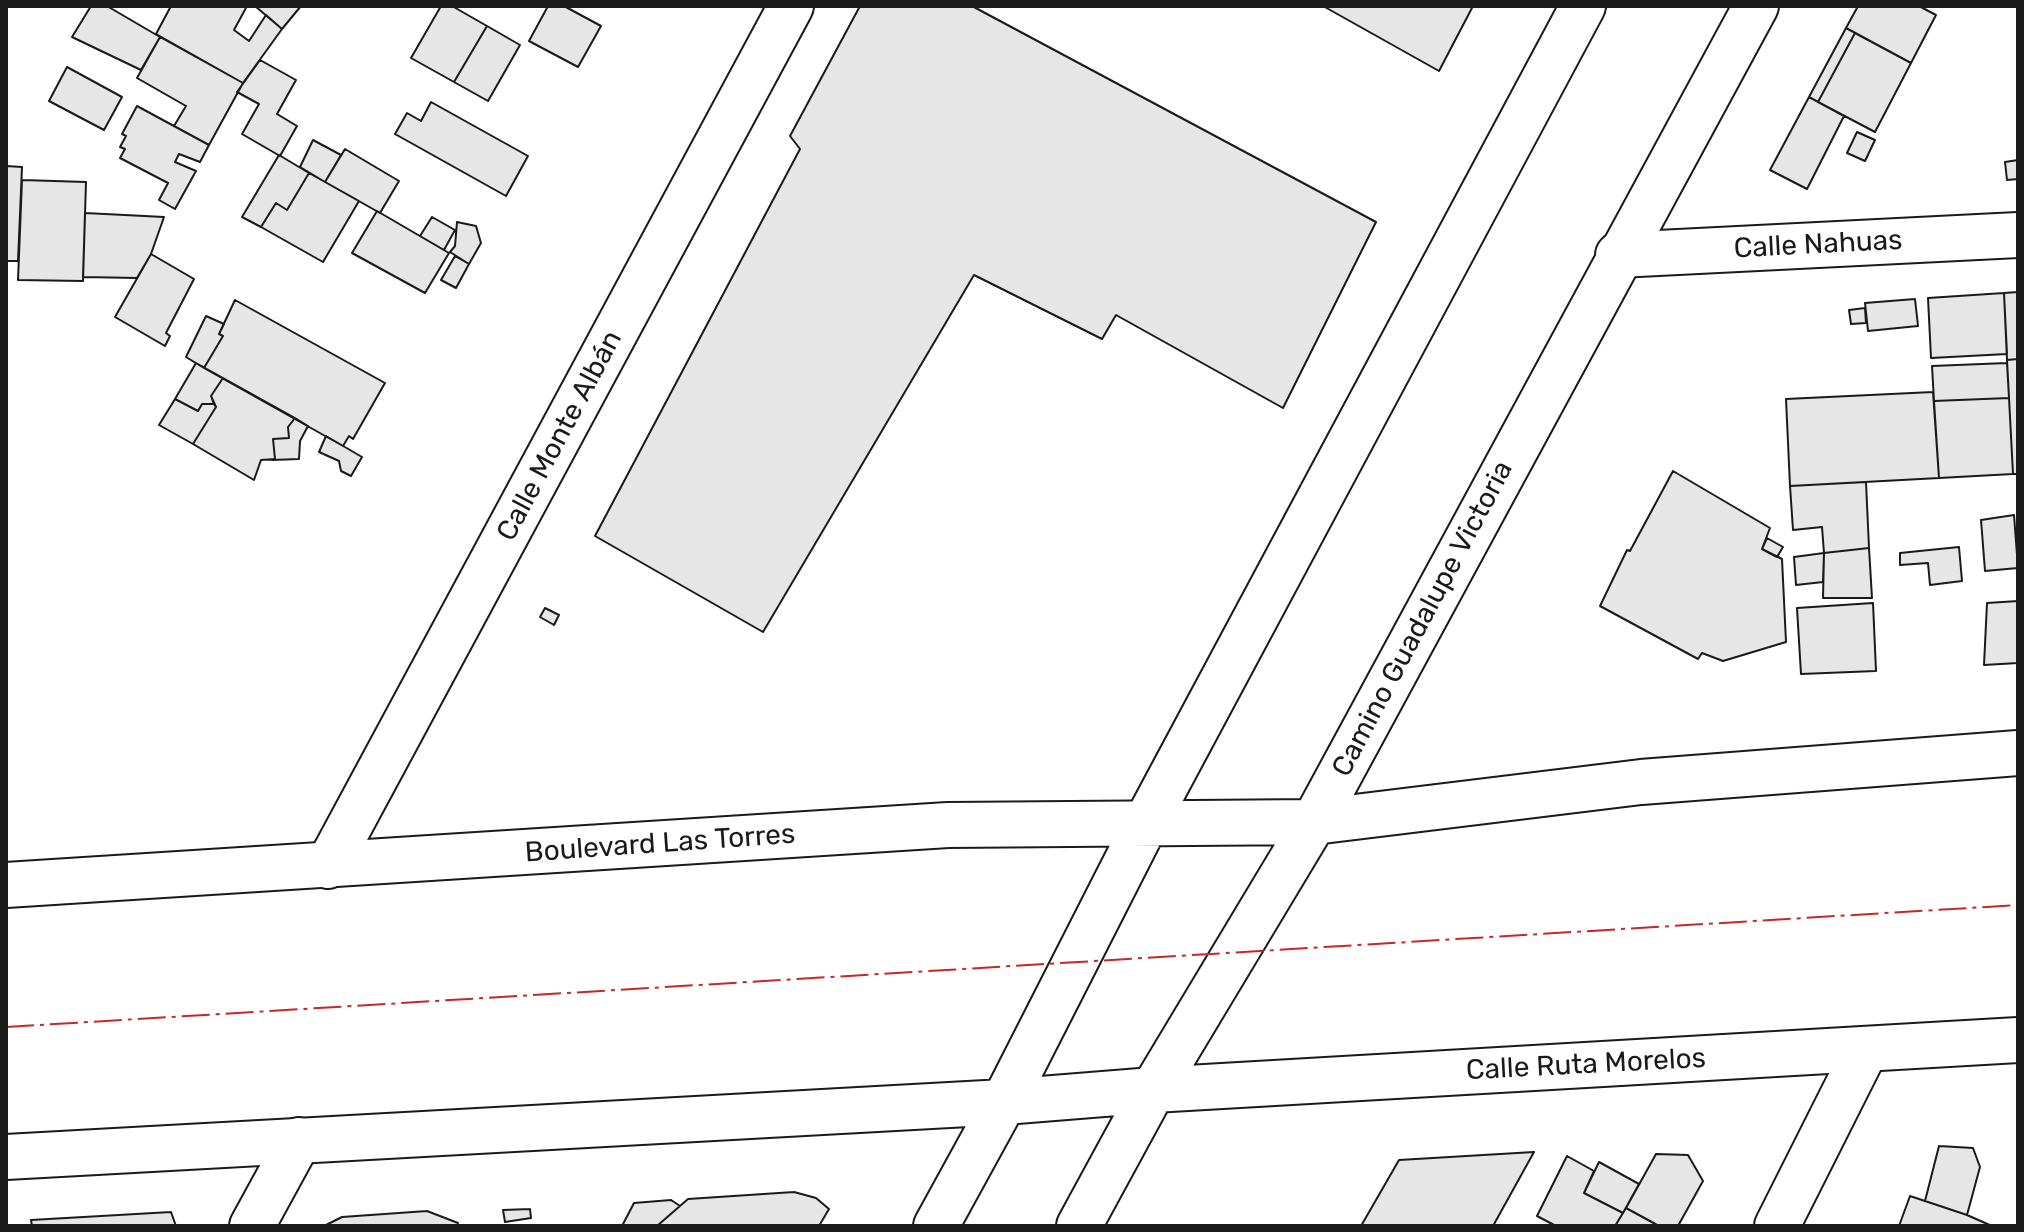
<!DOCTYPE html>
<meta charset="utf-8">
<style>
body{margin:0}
#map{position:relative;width:2024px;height:1232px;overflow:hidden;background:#fff;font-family:Rubik,sans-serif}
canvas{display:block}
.frame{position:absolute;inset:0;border:8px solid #1a1a1a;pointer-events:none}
</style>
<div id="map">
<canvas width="2024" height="1232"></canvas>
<div class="frame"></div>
</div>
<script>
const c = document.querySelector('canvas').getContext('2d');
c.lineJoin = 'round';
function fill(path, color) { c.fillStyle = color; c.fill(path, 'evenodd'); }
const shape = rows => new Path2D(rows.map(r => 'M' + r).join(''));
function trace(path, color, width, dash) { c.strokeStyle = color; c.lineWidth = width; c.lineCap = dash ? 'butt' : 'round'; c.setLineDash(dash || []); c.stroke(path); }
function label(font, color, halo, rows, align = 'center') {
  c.font = font + ' Rubik,sans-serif'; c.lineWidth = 6; c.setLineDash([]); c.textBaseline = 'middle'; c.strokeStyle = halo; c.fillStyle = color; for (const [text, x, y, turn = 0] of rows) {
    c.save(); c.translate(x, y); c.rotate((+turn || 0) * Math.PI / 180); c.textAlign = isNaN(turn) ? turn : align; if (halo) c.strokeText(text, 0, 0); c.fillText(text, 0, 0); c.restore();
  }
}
const building = shape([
 [91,6,107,6,160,37,141,70,72,37,91,6],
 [171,6,247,6,234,30,249,41,266,15,282,29,243,83,156,34,171,6],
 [255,6,301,6,282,29,255,6],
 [441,6,452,6,487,26,454,82,411,58,441,6],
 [548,6,564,6,601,26,578,67,529,41,548,6],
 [860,6,972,6,1376,222,1283,408,1116,315,1102,339,974,275,763,632,595,536,800,149,790,136,860,6],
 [1323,6,1473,6,1439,71,1323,6],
 [1858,6,1919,6,1936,15,1911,63,1846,28,1858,6],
 [487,26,520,45,488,101,454,82,487,26],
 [1846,28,1855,33,1818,102,1809,97,1846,28],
 [1855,33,1911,63,1875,132,1818,102,1855,33],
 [160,37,243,83,209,145,174,126,186,106,137,78,160,37],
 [260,60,296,80,277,114,297,126,280,156,242,134,259,104,237,92,260,60],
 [67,67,122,97,104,130,49,101,67,67],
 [1809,97,1844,116,1807,189,1770,170,1809,97],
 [431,102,528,156,506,196,395,134,407,113,421,121,431,102],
 [137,106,209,145,200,162,179,154,175,162,196,171,175,209,159,200,168,183,120,158,125,149,120,147,126,136,122,134,137,106],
 [1857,132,1875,140,1865,161,1847,153,1857,132],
 [313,140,341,155,325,182,300,167,313,140],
 [345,149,399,181,380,213,325,182,345,149],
 [279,155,309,173,287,210,276,203,261,227,242,217,279,155],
 [2018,160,2018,179,2007,180,2005,162,2018,160],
 [6,166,22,167,18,261,6,261,6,166],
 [309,173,359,201,323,262,261,227,276,203,287,210,309,173],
 [22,180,86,182,83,281,18,280,22,180],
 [377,211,449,253,425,293,352,253,377,211],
 [85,213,164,217,151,254,137,278,83,277,85,213],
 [432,217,455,230,444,250,420,236,432,217],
 [457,222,476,226,481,243,469,264,450,252,455,246,457,222],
 [151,254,194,279,166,333,170,336,165,346,115,317,151,254],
 [455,256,469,264,456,288,441,280,455,256],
 [2018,292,2018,359,2007,360,2004,293,2018,292],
 [2004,293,2007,354,1931,358,1928,298,2004,293],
 [1915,299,1918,326,1868,331,1865,303,1915,299],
 [235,300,385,383,353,439,349,436,343,446,204,368,223,336,219,334,235,300],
 [1865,308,1866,323,1851,324,1849,310,1865,308],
 [206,316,224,324,219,334,223,336,204,368,186,357,206,316],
 [2018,359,2018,474,2013,474,2007,360,2018,359],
 [196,363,223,378,211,396,214,404,202,404,198,411,175,399,196,363],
 [2007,363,2009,398,1934,401,1932,366,2007,363],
 [223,378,295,418,288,427,289,438,273,439,275,459,261,460,254,480,193,444,216,407,211,396,223,378],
 [1933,392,1939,478,1790,486,1786,399,1933,392],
 [2009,398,2013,474,1939,478,1934,401,2009,398],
 [175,399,198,411,202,404,214,404,216,407,193,444,159,425,175,399],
 [295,418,308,426,300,441,299,459,272,460,275,459,273,439,289,438,288,427,295,418],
 [326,436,362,457,351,476,341,471,339,461,319,452,326,436],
 [1673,471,1770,528,1762,549,1782,559,1786,642,1723,661,1702,653,1698,659,1600,606,1627,550,1630,551,1673,471],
 [1866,482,1869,548,1824,553,1822,527,1793,530,1790,486,1866,482],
 [2014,515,2018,568,1985,571,1981,520,2014,515],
 [1767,538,1783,547,1777,557,1762,549,1767,538],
 [1959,547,1962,581,1930,585,1928,563,1900,565,1900,553,1959,547],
 [1869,548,1872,598,1823,598,1824,553,1869,548],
 [1824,553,1823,582,1796,585,1794,557,1824,553],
 [2018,601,2018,663,1984,665,1987,603,2018,601],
 [1873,603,1876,671,1801,674,1797,608,1873,603],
 [545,608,559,615,554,625,540,617,545,608],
 [1939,1146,1973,1148,1980,1167,1967,1215,1925,1201,1939,1146],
 [1534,1152,1493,1226,1361,1226,1399,1160,1534,1152],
 [1656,1154,1688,1155,1703,1181,1678,1226,1659,1226,1626,1208,1656,1154],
 [1567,1156,1594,1171,1584,1193,1623,1213,1615,1226,1556,1226,1537,1216,1567,1156],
 [1599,1162,1639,1184,1623,1213,1584,1193,1599,1162],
 [794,1192,816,1198,829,1209,819,1226,657,1226,688,1199,794,1192],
 [1910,1196,1967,1215,1992,1226,1899,1226,1910,1196],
 [671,1200,680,1206,657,1226,622,1226,634,1203,671,1200],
 [1626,1208,1650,1221,1659,1226,1615,1226,1626,1208],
 [530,1209,531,1218,505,1222,503,1210,530,1209],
 [427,1211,458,1223,457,1226,324,1226,342,1217,427,1211],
 [171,1212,176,1226,32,1226,31,1220,171,1212]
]);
const minor = shape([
 [1618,255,2018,235],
 [328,866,791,6],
 [252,1226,299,1140],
 [1777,1226,1866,1049]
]);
const major = shape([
 [6,885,948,825,1314,822,1641,782,2018,753],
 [6,1157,1004,1102,1153,1090,2018,1040],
 [936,1226,1004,1102,1147,821,1583,6],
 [1079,1226,1153,1090,1314,822,1756,6]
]);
const power = shape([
 [6,1027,2018,905]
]);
const streetNames = [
 ["Calle Nahuas",1818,245,-3],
 ["Calle Monte Albán",560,436,-62],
 ["Camino Guadalupe Victoria",1423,619,-62],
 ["Boulevard Las Torres",660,844,-4],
 ["Calle Ruta Morelos",1586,1065,-3]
];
fill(building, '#e6e6e6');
trace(building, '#1a1a1a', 2);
trace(minor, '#1a1a1a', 48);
trace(major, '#1a1a1a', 48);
trace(minor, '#fff', 44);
trace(major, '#fff', 44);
trace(power, '#c62828', 2, [28, 6, 4, 6]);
label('28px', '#1a1a1a', '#fff', streetNames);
</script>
